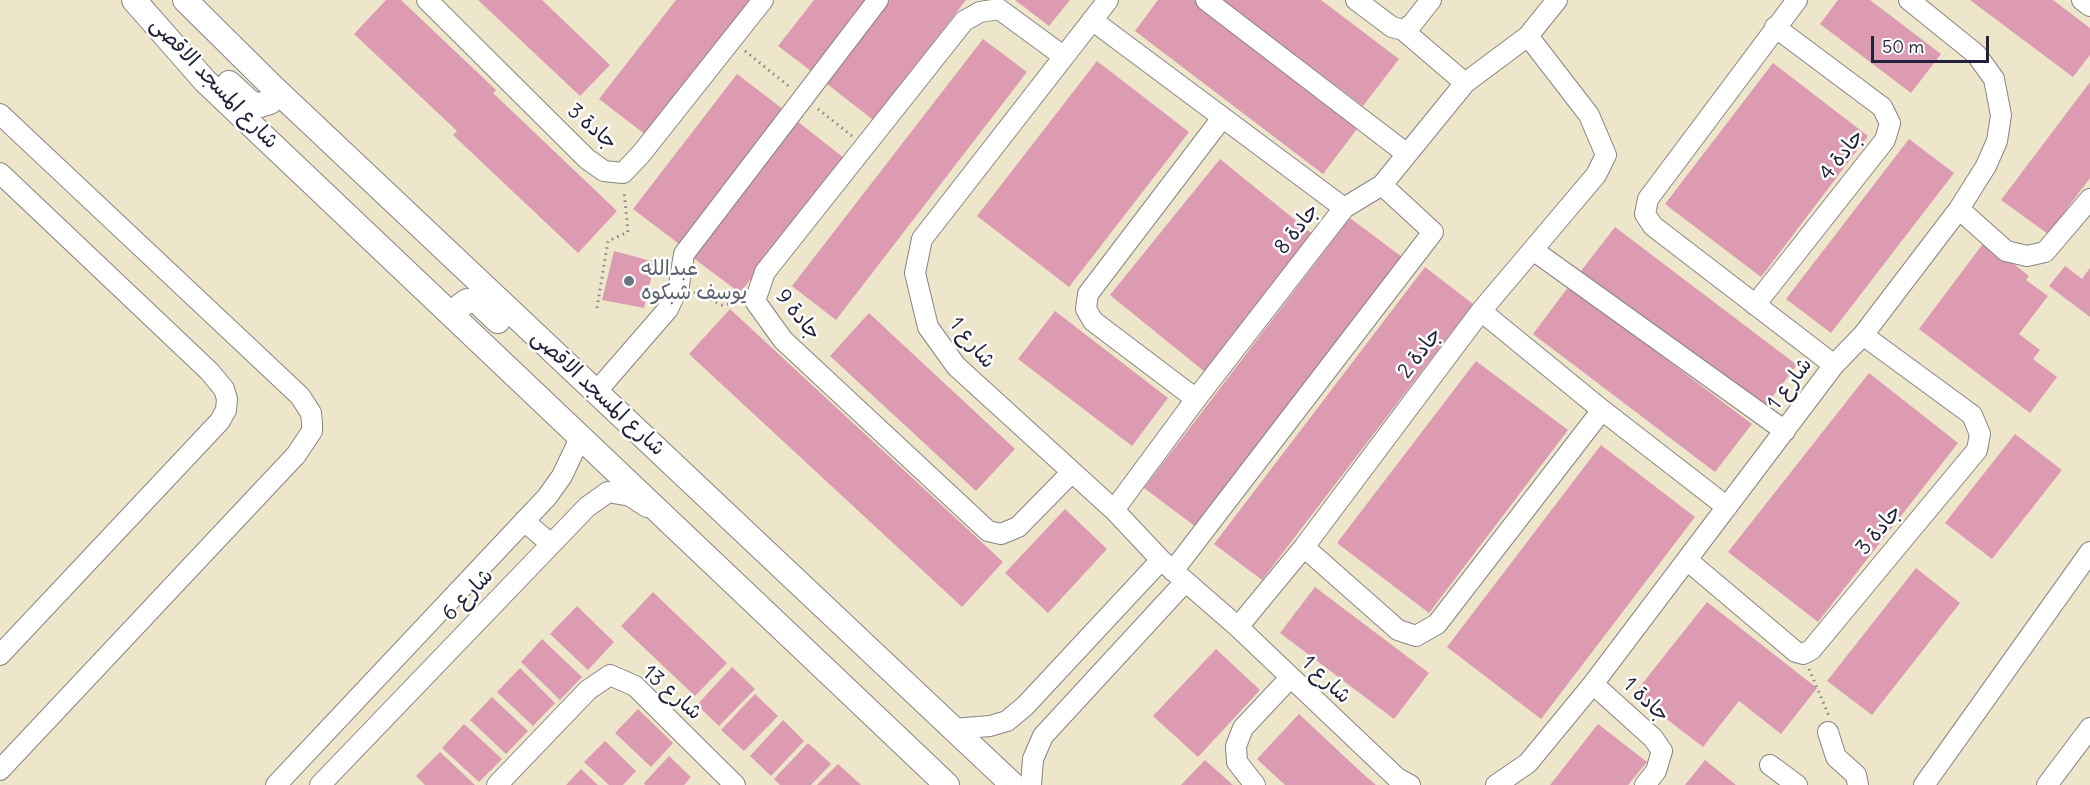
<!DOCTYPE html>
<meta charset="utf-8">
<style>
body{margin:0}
#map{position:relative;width:2090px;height:785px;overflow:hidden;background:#eee6ca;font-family:Delius,sans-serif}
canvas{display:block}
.scale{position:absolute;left:1871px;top:36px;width:118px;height:27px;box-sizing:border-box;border:3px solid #22223b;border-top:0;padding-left:8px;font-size:18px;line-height:21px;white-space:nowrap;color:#22223b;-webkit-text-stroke:4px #fff;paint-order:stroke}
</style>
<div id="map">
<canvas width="2090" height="785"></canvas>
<div class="scale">50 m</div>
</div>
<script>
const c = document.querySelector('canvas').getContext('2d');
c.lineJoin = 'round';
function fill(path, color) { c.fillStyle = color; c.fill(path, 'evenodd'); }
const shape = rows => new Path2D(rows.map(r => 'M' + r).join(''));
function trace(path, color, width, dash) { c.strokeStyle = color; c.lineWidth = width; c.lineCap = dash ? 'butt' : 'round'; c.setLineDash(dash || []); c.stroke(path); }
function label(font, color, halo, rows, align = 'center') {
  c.font = font + ' Delius,"Playpen Sans Arabic",sans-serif'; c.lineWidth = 5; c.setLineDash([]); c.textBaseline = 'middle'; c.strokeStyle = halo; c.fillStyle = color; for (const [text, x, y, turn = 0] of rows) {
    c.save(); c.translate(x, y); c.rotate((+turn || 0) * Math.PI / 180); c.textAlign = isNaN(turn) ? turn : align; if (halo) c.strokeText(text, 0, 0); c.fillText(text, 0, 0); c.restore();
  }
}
const building = shape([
 [386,0,401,0,496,90,493,93,617,211,578,253,453,135,457,131,354,34],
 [478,0,542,0,610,65,580,96],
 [676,0,750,0,646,135,599,99],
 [814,0,866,0,811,71,778,46],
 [890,0,966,0,873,120,826,83],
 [1015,0,1070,0,1049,26],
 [1158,0,1195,0,1360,125,1323,174,1135,31],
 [1222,0,1321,0,1399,59,1363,106],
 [1838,0,1870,0,1941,54,1911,93,1820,24],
 [1970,0,2053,0,2090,28,2090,55,2073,77],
 [983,39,1027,72,836,320,792,286],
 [1097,61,1189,132,1069,287,977,216],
 [1773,63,1868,136,1761,277,1665,204],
 [737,74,784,110,679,244,633,209],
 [2090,82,2090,178,2048,234,2001,200],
 [797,121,844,158,740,293,692,257],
 [1909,139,1954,173,1831,333,1786,299],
 [1220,159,1315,236,1205,372,1110,295],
 [1350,218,1406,260,1200,530,1144,488],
 [1615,227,1797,365,1763,409,1581,271],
 [1985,241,2029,276,2026,280,2048,296,2019,334,2040,350,2033,359,2057,377,2030,413,1919,329],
 [614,251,655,262,644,308,602,300],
 [2065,266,2082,279,2090,268,2090,317,2049,286],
 [1425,267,1473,304,1262,580,1214,544],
 [1569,286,1752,424,1715,472,1533,334],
 [730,309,1003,562,962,607,689,354],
 [1055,311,1168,398,1132,446,1018,359],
 [869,313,1015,449,976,491,830,356],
 [1476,361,1568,430,1429,613,1337,543],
 [1869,373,1958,443,1818,622,1728,552],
 [2015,434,2062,470,1992,559,1945,523],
 [1601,445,1695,517,1541,719,1447,647],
 [1065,509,1107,549,1048,613,1005,573],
 [1916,568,1960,603,1872,715,1827,681],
 [1315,587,1429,673,1394,719,1280,633],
 [653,592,727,663,695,696,621,626],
 [1707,602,1817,688,1781,734,1739,701,1703,747,1634,694],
 [577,606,614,642,588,670,550,634],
 [542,639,582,677,560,700,521,662],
 [1216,649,1260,690,1198,757,1153,716],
 [732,667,755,689,719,726,697,705],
 [520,668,555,703,533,726,497,692],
 [755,694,778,716,744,751,721,730],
 [492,697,528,731,506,754,470,720],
 [638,709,673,743,651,767,615,733],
 [1299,714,1362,773,1376,785,1285,785,1257,759],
 [783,720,804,741,771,776,750,756],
 [464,724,502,759,479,782,442,748],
 [1598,724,1647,762,1628,785,1550,785],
 [605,741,636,771,623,785,609,785,584,762],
 [808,743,831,764,811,785,780,785,774,779],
 [440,752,475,785,425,785,416,776],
 [669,756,691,777,684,785,645,785,644,783],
 [1205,760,1224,777,1233,785,1181,785],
 [1705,760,1736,785,1685,785],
 [838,764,861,785,817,785],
 [581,769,598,785,566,785]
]);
const path = shape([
 [745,51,791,88],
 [818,109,852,136],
 [694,292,722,305,738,303],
 [597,308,608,241,628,232,624,190],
 [1809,669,1829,716]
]);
const minor = shape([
 [427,0,587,159,604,171,623,173,641,154,763,0],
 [1108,0,922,239,915,273,928,327,956,366,1114,510,1161,560,1238,627,1397,778,1410,785],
 [1206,0,1407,154],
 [1356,0,1392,27,1403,30,1465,83],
 [1797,0,1648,199,1645,214,1653,226,1834,365],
 [2082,0,2090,6],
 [1092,20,1344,208],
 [1403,30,1412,24,1431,0],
 [1063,56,999,9,980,12,964,21,765,272,755,301,783,340,988,531,1001,534,1018,527,1071,473],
 [0,114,300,396,311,413,312,423,312,431,296,455,0,770],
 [0,173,209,371,224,389,227,399,226,410,220,421,0,655],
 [1959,209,2006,251,2027,256,2045,252,2090,199],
 [1533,250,1785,431],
 [1755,305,1885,140,1890,123,1882,107,1775,27],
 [1481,311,1596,175,1606,155,1589,115,1528,36],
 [596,392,668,309,679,285,684,254,878,0],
 [1196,399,1093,321,1086,309,1088,294,1222,118],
 [1114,510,1196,399,1344,208,1382,185,1465,83,1528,36,1557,0],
 [524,521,551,544],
 [1304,547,1398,630,1416,636,1437,624,1602,410],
 [1687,560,1796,652,1803,654,1811,650,1977,450,1980,434,1972,415,1863,335],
 [1173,571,1433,232,1382,185],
 [1238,627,1304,547,1481,311,1602,410,1727,507],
 [1593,684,1653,738,1662,751,1656,771,1645,785],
 [953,729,990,726,1007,721,1025,706,1161,560],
 [1828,732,1836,757,1856,775,1858,785],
 [1770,765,1797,785],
 [276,785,547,497,562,476,580,438],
 [320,785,587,507,608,492,630,496,647,507],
 [497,785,588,690,610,675,635,686,735,785],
 [1031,785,1033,759,1043,736,1185,582],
 [1255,785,1237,762,1236,746,1243,728,1289,679],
 [1496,785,1528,763,1593,684,1834,365,1863,335,1959,209,1986,166,1997,141,2001,115,1994,79,1976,54,1909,0],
 [1924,785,2090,552],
 [2047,785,2090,728]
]);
const major = shape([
 [134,0,205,81,947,785],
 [185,0,276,90,1013,785],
 [229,83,252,104,260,105,270,102,276,90],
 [455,318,460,306,467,301,477,301,498,321]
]);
const markers = [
 [629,281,6,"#6b7280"]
];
const streetNames = [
 ["شارع المسجد الاقصى",214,83,46],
 ["جادة 3",592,127,41],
 ["جادة 4",1842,155,-52],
 ["جادة 8",1297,229,-52],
 ["جادة 9",798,315,51],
 ["شارع 1",972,343,50],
 ["جادة 2",1420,353,-53],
 ["شارع 1",1790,384,-53],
 ["شارع المسجد الاقصى",598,393,43],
 ["جادة 3",1879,530,-50],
 ["شارع 6",468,595,-46],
 ["شارع 1",1326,680,43],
 ["شارع 13",672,693,41],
 ["جادة 1",1646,700,43]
];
const worshipNames = [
 ["عبدالله",641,269],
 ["يوسف شبكوه",641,293]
];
fill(building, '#dc9bb1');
trace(minor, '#888482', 22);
trace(major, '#888482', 26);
trace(path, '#888482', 3, [1.5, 4.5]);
trace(minor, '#fff', 20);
trace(major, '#fff', 24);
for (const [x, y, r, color] of markers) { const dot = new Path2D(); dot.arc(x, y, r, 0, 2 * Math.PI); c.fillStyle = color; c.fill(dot); trace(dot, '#fff', 2); }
label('21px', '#22223b', '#fff', streetNames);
label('21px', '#5b616d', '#fff', worshipNames, 'left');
</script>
